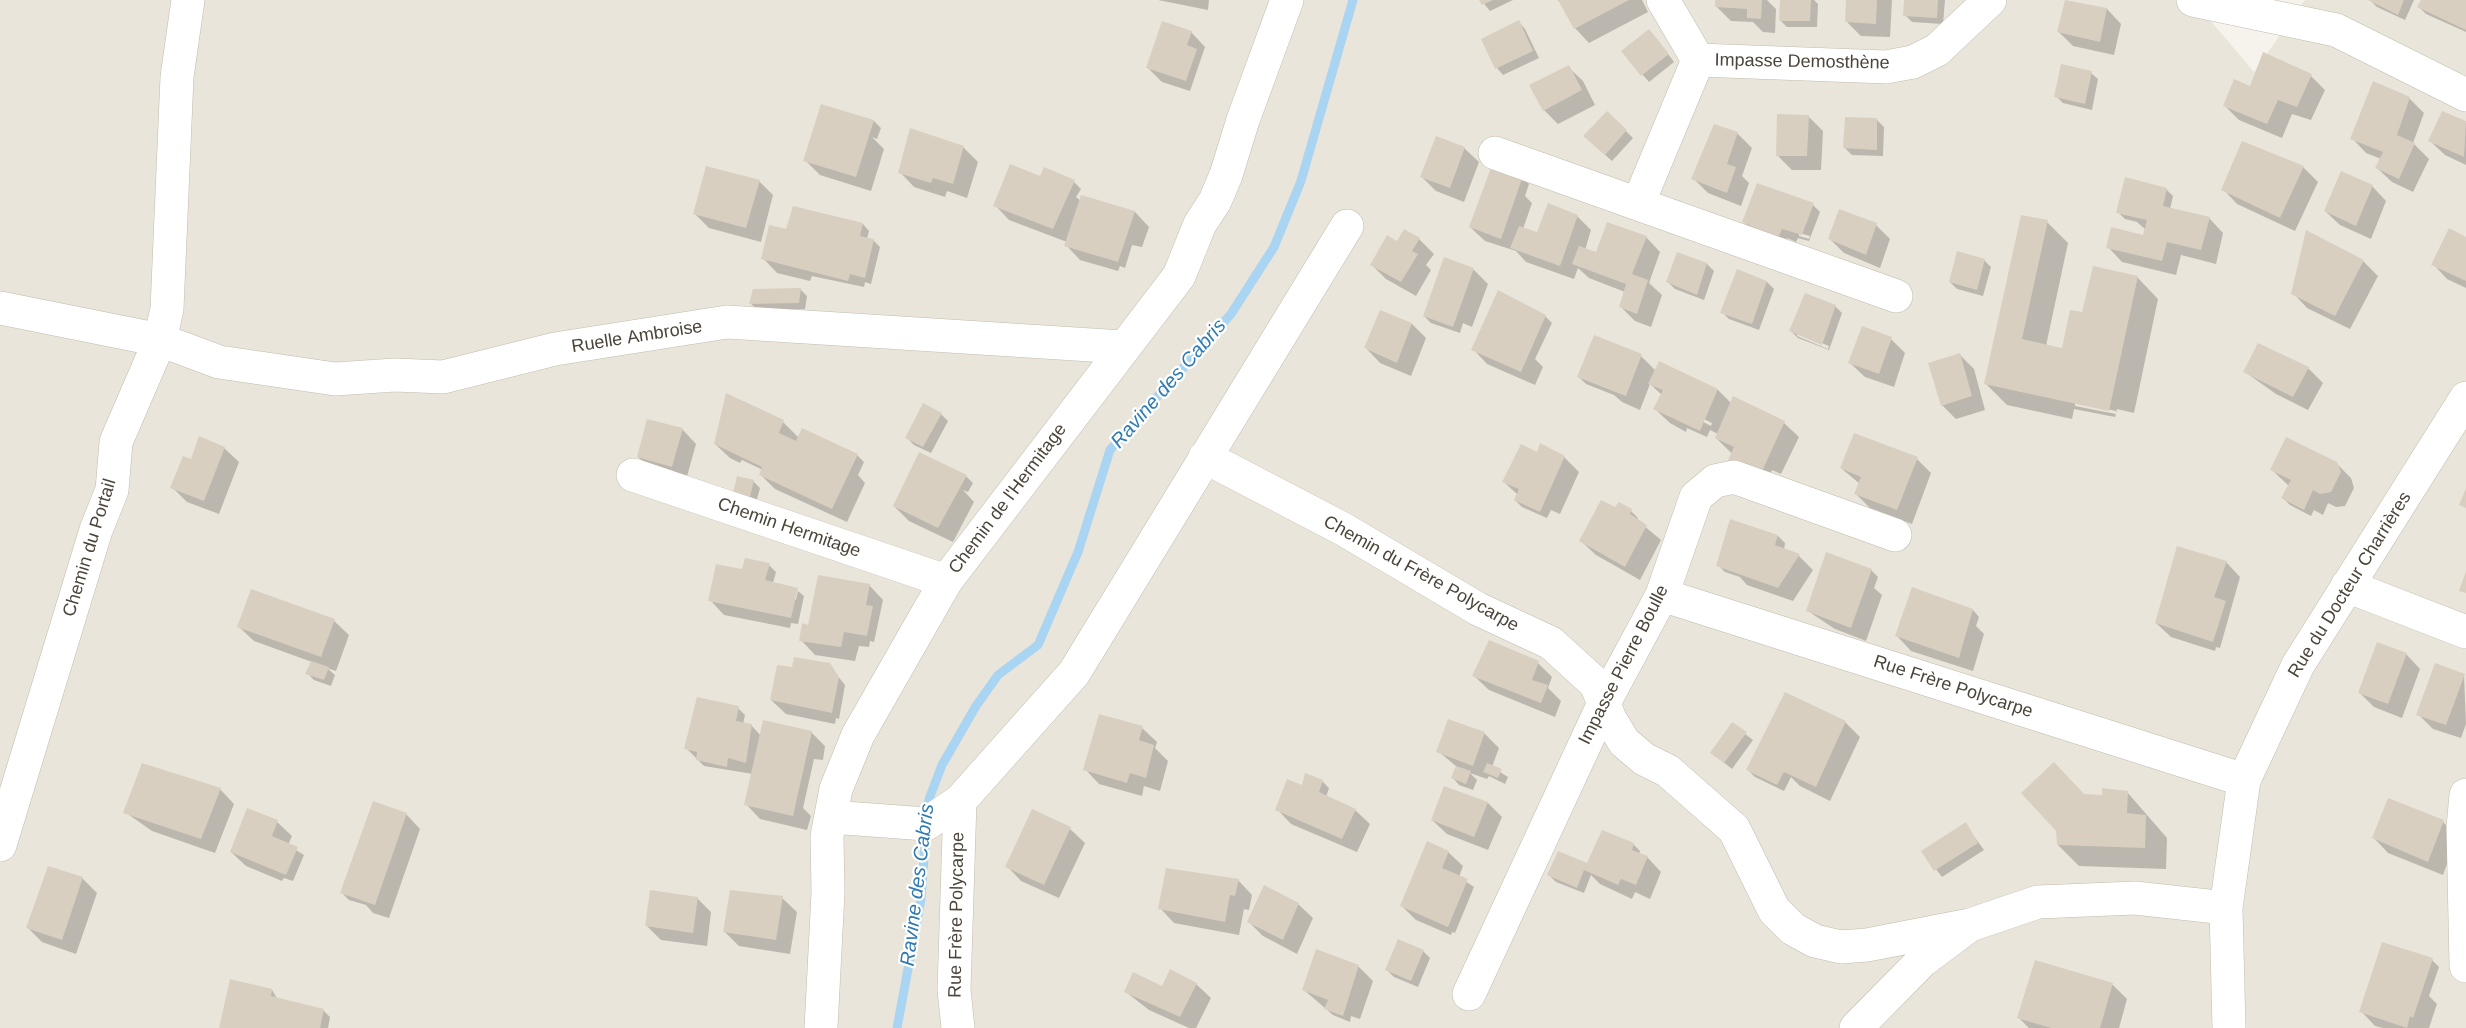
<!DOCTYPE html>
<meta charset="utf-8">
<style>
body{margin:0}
canvas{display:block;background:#f6f3ec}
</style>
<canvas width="2466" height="1028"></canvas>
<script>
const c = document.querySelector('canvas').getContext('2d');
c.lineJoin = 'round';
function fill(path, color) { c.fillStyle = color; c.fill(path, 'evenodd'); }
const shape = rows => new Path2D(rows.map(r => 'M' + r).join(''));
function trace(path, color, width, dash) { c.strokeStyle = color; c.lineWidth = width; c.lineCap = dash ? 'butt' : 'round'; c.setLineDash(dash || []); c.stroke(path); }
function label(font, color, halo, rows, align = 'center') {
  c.font = font + ' Arial,sans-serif'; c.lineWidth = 4.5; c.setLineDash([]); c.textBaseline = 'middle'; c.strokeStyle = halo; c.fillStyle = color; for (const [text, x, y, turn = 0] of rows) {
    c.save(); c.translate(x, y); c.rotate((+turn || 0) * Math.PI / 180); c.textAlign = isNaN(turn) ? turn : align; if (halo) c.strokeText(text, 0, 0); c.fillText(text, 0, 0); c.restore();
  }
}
const residential = shape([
 [0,0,2193,0,2254,72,2305,0,2466,0,2466,1028,0,1028]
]);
const shadow = shape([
 [1158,0,1209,0,1208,10],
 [1481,0,1513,0,1490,11],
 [1557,0,1642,0,1648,12,1589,43,1575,28,1561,2],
 [1717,0,1767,0,1776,9,1775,33,1763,32,1753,22,1731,21,1716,6],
 [1781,0,1814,0,1818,4,1817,27,1787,27,1781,21],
 [1848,0,1892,0,1890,37,1861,36,1847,22],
 [1906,0,1945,0,1943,24,1912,22,1905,15],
 [2370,0,2414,0,2405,20,2377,7],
 [2423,0,2466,0,2466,32,2426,14,2419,7],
 [2066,1,2107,9,2121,24,2114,55,2073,46,2058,31],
 [1519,22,1525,29,1539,58,1503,75,1497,68],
 [1191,32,1205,47,1190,91,1162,82,1147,67],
 [1656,38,1674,62,1649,82,1623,52],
 [1568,67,1583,81,1595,105,1558,124,1544,110],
 [2091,73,2098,79,2092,110,2063,103,2056,96],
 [2311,76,2325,90,2311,120,2292,114,2282,138,2239,120,2225,106],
 [2409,98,2424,113,2413,143,2429,159,2413,192,2392,182,2377,168,2381,159,2366,153,2352,138],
 [1607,113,1633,138,1612,161,1592,143],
 [2443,113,2466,123,2466,165,2445,155,2430,141],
 [1809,117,1823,131,1821,170,1792,170,1777,155],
 [1877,120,1884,127,1883,156,1852,155,1845,148],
 [874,121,881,128,877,139,872,137,884,149,871,191,820,175,805,160],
 [911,130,964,148,978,162,967,198,947,191,945,197,914,187,900,172],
 [1737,133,1752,148,1742,176,1749,183,1741,206,1708,193,1693,178],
 [1464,148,1479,162,1464,202,1436,191,1422,177],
 [2303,167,2318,182,2295,231,2237,204,2223,189],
 [1522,177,1529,184,1525,196,1532,203,1523,229,1538,234,1577,216,1591,230,1585,250,1597,254,1646,237,1660,252,1649,283,1662,295,1651,327,1635,321,1621,307,1625,292,1589,278,1578,268,1574,279,1526,262,1516,251,1485,241,1470,227],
 [759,181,773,195,761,242,709,228,695,214],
 [1047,181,1074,182,1081,189,1076,197,1081,201,1135,212,1149,227,1142,247,1132,245,1125,268,1120,266,1118,271,1080,260,1066,245,1067,242,1009,220,995,205],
 [2372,186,2386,201,2371,239,2340,225,2325,211],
 [2166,189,2173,196,2170,209,2209,218,2223,233,2216,264,2181,255,2176,275,2122,262,2108,247,2144,237,2146,230,2137,222,2125,219,2118,212],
 [1813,205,1820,212,1809,241,1798,238,1796,242,1787,238,1785,244,1751,229,1744,222],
 [1799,233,1810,236,1809,239,1799,236],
 [2047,222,2068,243,2046,346,2063,350,2083,314,2137,277,2158,299,2134,413,2117,409,2115,417,2074,409,2072,419,2007,405,1986,384],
 [2075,402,2116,411,2116,414,2075,406],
 [863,224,869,231,867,239,873,240,880,247,871,284,865,282,864,287,812,276,810,281,777,273,763,258,787,231],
 [1876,225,1890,239,1880,268,1844,253,1830,239],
 [1405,231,1419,239,1434,254,1426,265,1431,270,1416,296,1386,279,1372,265,1397,244],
 [2307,232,2364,262,2378,276,2350,329,2307,308,2293,293],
 [2466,239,2466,288,2447,279,2433,264],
 [1678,254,1707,264,1714,271,1704,300,1675,289,1668,282],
 [1445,259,1474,270,1488,284,1472,327,1463,323,1460,333,1431,323,1424,316],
 [1984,260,1991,267,1983,296,1957,289,1950,282],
 [1767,282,1774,289,1759,330,1729,319,1722,312],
 [800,289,807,296,805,309,758,310,751,304],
 [1805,295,1835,306,1842,313,1829,350,1798,338,1791,331],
 [1797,333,1829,346,1828,349,1797,336],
 [1381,312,1412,324,1426,338,1411,376,1380,363,1366,348],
 [1545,316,1552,323,1535,359,1543,367,1535,385,1487,364,1473,349],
 [1891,339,1905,353,1894,387,1865,377,1850,363],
 [2275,352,2308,368,2323,383,2308,410,2276,394,2245,372],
 [1960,355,1974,369,1985,410,1956,419,1942,405],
 [1641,356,1656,371,1718,390,1731,403,1784,423,1799,437,1781,474,1772,470,1765,486,1716,438,1718,434,1710,430,1707,437,1687,428,1686,432,1670,423,1655,409,1662,395,1650,384,1640,410,1622,402,1614,395,1586,384,1579,377],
 [1676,405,1712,423,1711,426,1676,408],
 [941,414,948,421,931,453,914,445,907,438],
 [783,422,799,438,857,455,864,462,858,475,865,483,847,522,775,489,761,475,763,470,742,460,740,463,730,458,715,444],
 [682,429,696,444,686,480,653,471,638,457],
 [224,448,239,462,219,514,187,502,172,487,191,461],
 [1543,457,1564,457,1579,472,1560,514,1551,510,1547,518,1522,507,1515,500,1518,495,1504,482],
 [1917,459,1931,473,1912,524,1870,508,1856,494,1860,484,1841,468],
 [2336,463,2351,478,2354,488,2345,506,2336,507,2328,503,2323,515,2314,510,2311,516,2290,505,2283,498,2289,486,2272,470],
 [966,476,973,483,968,492,963,490,974,502,953,542,909,521,894,506],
 [753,481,760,488,756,503,741,499],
 [1619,504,1631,511,1638,518,1637,520,1661,540,1640,580,1596,555,1581,541],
 [1778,536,1785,543,1784,550,1799,556,1813,570,1793,601,1747,585,1740,577,1725,572,1718,565],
 [2226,562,2240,577,2220,648,2216,647,2215,651,2171,637,2156,623],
 [769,565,776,572,773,583,796,600,798,591,804,596,798,624,791,623,790,628,724,615,710,600,747,572],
 [1871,570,1878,577,1874,588,1882,595,1866,641,1835,629,1808,611],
 [869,585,883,600,874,642,870,641,869,647,859,646,855,661,815,655,801,640,809,627],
 [252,591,334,621,349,635,336,671,327,668,335,675,331,686,314,680,307,673,312,662,254,641,239,627],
 [1973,610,1979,617,1976,626,1984,634,1973,671,1911,651,1897,636],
 [2406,654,2420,669,2402,718,2374,707,2360,693],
 [1538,663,1552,677,1548,688,1561,701,1555,717,1489,690,1474,676],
 [829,665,845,685,839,719,836,718,835,724,786,714,771,700,793,669],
 [2464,675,2466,724,2461,738,2433,729,2418,714],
 [738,708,745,715,743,724,752,726,761,736,811,732,825,746,823,760,814,759,803,808,811,816,807,830,760,819,746,804,753,774,704,766,686,748],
 [1845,722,1860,737,1830,801,1800,786,1791,777,1784,791,1755,777,1748,770],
 [1732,724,1753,740,1732,769,1712,753],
 [1142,728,1157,742,1155,748,1168,761,1160,791,1144,786,1142,796,1099,784,1085,769],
 [1484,733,1499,748,1492,767,1508,777,1505,784,1489,776,1487,779,1470,773,1477,780,1473,790,1459,785,1453,778,1457,767,1438,751],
 [1322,781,1329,788,1326,797,1355,810,1370,824,1357,852,1291,824,1277,809],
 [220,789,234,804,215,853,152,831,125,812],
 [2127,792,2167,838,2166,869,2079,866,2058,845,2085,796,2103,796],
 [1488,803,1502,817,1488,850,1447,834,1432,820],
 [406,814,420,829,389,918,373,913,366,905,349,900,342,893],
 [277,822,292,836,288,845,304,855,293,881,284,878,282,881,246,866,231,852],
 [2443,822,2457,836,2443,875,2388,853,2374,838],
 [1965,824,1984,850,1942,877,1923,852],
 [1070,829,1085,843,1059,898,1021,881,1007,866],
 [1633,844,1640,851,1639,854,1647,857,1661,872,1650,899,1635,892,1632,899,1600,884,1591,875,1584,893,1556,882,1549,875,1586,865],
 [1448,852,1463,866,1459,877,1474,887,1455,933,1452,932,1451,935,1416,920,1402,906],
 [82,878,97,893,76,954,42,942,28,928],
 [1238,880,1252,895,1249,910,1244,909,1239,935,1174,923,1160,908],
 [697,898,711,912,707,946,661,940,647,926],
 [782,898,797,912,790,954,739,946,725,932],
 [1298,904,1313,918,1297,954,1263,936,1249,922],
 [1317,951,1359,967,1373,981,1360,1019,1351,1016,1350,1022,1333,1015,1304,990],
 [1423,951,1430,958,1418,987,1394,977,1387,970],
 [2432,960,2439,967,2429,996,2437,1004,2429,1028,2383,1028,2375,1026,2361,1011],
 [2069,972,2113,985,2127,999,2119,1028,2029,1028,2019,1018],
 [1196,984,1211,998,1196,1028,1189,1028,1149,1010,1126,992],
 [272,990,278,1000,323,1010,330,1017,328,1028,220,1028]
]);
const stream = shape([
 [927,815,929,799,942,765,976,706,998,675,1038,645,1078,552,1110,450,1231,314,1274,247,1301,181,1353,0],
 [897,1028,921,899,926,829]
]);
const building = shape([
 [1479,0,1493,0,1482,5],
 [1558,0,1629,0,1574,29],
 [1715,0,1762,0,1761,19,1747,18,1747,9,1715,7],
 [1780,0,1811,0,1810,21,1779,21],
 [1846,0,1877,0,1876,24,1845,22],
 [1904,0,1938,0,1937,18,1903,16],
 [2065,0,2107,8,2100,42,2057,32],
 [2368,0,2404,0,2398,15],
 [2421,0,2466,0,2466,30,2417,7],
 [1519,20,1533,51,1495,69,1481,39],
 [1162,21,1192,31,1187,45,1197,49,1186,81,1146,68],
 [1649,29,1669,54,1641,76,1621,51],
 [2263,52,2312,74,2297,107,2278,100,2267,124,2223,106,2234,79,2250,86],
 [2061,64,2092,71,2085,104,2054,97],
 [1569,65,1582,90,1543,111,1529,85],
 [2373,81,2410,97,2397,135,2415,143,2399,179,2375,168,2383,152,2350,139],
 [821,104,874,120,856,177,803,161],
 [1607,111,1627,130,1605,155,1583,136],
 [2442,111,2466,121,2464,157,2428,141],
 [1777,114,1809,115,1807,156,1776,156],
 [1845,117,1877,118,1877,150,1843,148],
 [1714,124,1738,132,1727,164,1736,167,1727,193,1691,179],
 [910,128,964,146,953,184,933,178,931,183,898,173],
 [1436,136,1465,147,1450,188,1420,177],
 [2242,141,2304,166,2280,218,2221,190],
 [1010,164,1040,176,1044,167,1075,180,1053,229,993,206],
 [1492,165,1523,176,1501,239,1469,227],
 [706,166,760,180,746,228,693,214],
 [2341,171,2373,185,2356,226,2324,211],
 [2125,177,2167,188,2163,206,2210,217,2201,250,2167,242,2162,261,2106,248,2111,227,2143,235,2147,220,2116,213],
 [1757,183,1814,203,1802,235,1782,229,1778,238,1742,222],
 [1081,195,1135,211,1118,262,1064,246],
 [1548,203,1578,215,1560,266,1510,248,1519,226,1537,232],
 [793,206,863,223,860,236,874,239,865,278,850,274,848,281,761,259,769,225,786,229],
 [1839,209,1877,223,1866,255,1828,239],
 [2021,215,2048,220,2022,339,2062,348,2070,310,2082,312,2093,266,2138,276,2109,411,1984,384],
 [1607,222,1647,236,1632,274,1648,280,1637,314,1619,307,1626,284,1572,264,1579,246,1596,252],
 [2449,228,2466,237,2466,281,2431,265],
 [1404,229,1420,238,1412,251,1418,254,1401,282,1370,265,1387,235,1397,241],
 [2306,230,2364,260,2335,316,2291,294],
 [1957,251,1985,259,1977,290,1949,282],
 [1677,252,1707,263,1697,295,1666,282],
 [1444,257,1474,268,1453,327,1423,316],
 [1737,269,1767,281,1752,324,1720,313],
 [801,288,799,303,749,304,753,289],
 [1498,290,1546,315,1521,372,1471,350],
 [1805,293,1836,305,1822,345,1789,331],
 [1380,310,1412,323,1397,363,1364,348],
 [1862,326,1892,337,1879,374,1848,363],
 [1594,335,1642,354,1626,396,1577,377],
 [2258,343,2309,367,2293,397,2243,372],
 [1960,353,1972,396,1941,406,1928,363],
 [1659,361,1718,389,1700,431,1653,409,1663,390,1648,384],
 [726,393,784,420,779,433,796,441,802,428,858,454,832,509,759,475,762,467,714,444],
 [1733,396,1785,421,1758,480,1725,467,1734,447,1715,438],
 [923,403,942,413,923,447,905,438],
 [647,419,683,428,672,467,637,457],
 [1854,433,1918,457,1897,510,1854,494,1861,477,1840,468],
 [199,436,225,447,204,501,170,488,183,456,191,459],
 [2286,437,2337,462,2341,472,2331,492,2320,494,2313,490,2304,510,2281,498,2291,480,2270,470],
 [1540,443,1565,456,1540,512,1514,500,1519,489,1502,482,1521,444,1537,452],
 [919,452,967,475,938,528,893,506],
 [737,476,754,480,750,497,733,493],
 [2466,488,2466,508,2459,505],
 [1601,500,1615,507,1619,502,1632,509,1630,514,1647,525,1625,567,1579,541],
 [1730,519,1778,535,1775,545,1800,554,1778,588,1716,566],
 [2177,546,2227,561,2214,597,2226,601,2213,642,2155,623],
 [1826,552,1872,569,1851,628,1806,611],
 [745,558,770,563,765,580,798,588,791,618,708,601,716,564,742,569],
 [2466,571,2466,593,2459,591],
 [818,575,870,584,866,605,873,606,867,636,844,632,841,647,799,641,802,623,808,625],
 [1912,587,1973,609,1959,658,1895,636],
 [251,589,335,619,321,657,237,627],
 [1489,640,1539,661,1532,680,1548,685,1541,703,1472,676],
 [2377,642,2407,653,2388,704,2358,693],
 [794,657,830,663,839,677,832,713,770,700,777,665,792,667],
 [311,661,329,667,324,680,305,674],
 [2435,663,2465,674,2446,725,2416,715],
 [1785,692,1846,721,1816,787,1784,772,1777,785,1746,770],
 [697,697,739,706,736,721,752,724,746,763,728,758,727,767,696,760,697,752,684,749],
 [1099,714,1143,726,1139,740,1154,745,1146,778,1130,773,1127,783,1083,770],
 [1448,719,1485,732,1473,766,1436,752],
 [763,720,812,731,793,816,744,805],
 [1732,722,1747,732,1724,763,1710,753],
 [2054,762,2084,794,2102,795,2102,788,2128,791,2127,813,2146,815,2145,848,2057,845,2056,831,2021,793],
 [142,763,221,788,201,839,123,813],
 [1487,763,1502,769,1498,778,1483,772],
 [1456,766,1471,771,1466,784,1451,778],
 [1305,773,1323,780,1319,792,1356,809,1342,839,1275,810,1287,779,1302,785],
 [1444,786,1488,802,1474,837,1431,820],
 [2388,798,2444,820,2428,862,2372,838],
 [373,801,407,813,375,905,340,893],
 [247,808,278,820,272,836,298,847,286,875,230,852],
 [1032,809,1071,827,1044,885,1005,867],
 [1966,822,1978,843,1934,871,1921,851],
 [1602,830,1634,843,1632,850,1648,856,1636,885,1621,879,1618,885,1584,870,1577,888,1547,875,1558,851,1587,863],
 [1427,841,1449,851,1442,868,1468,879,1448,927,1400,906],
 [48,866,83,877,62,940,26,928],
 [1166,868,1239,879,1235,896,1230,895,1225,922,1158,909],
 [1264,885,1299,903,1283,940,1247,922],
 [650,890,698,897,693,933,645,926],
 [730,890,783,896,776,940,723,932],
 [1398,939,1424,950,1411,981,1385,970],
 [2382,942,2433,958,2413,1018,2410,1016,2407,1028,2359,1012],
 [1316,949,1359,965,1343,1016,1324,1009,1328,1000,1302,990],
 [2035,960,2113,983,2100,1028,2051,1028,2017,1018],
 [1170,969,1197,983,1180,1017,1124,992,1133,972,1162,986],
 [230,979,272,989,271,996,324,1009,320,1028,219,1028]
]);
const minor = shape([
 [1663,0,1698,60,1886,67,1913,62,1937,50,1990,0],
 [2193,0,2336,30,2466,95],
 [1495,153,1896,296],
 [1638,204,1698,60],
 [0,308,160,340,219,362,335,379,395,375,443,377,555,349,727,322,1123,347],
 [1205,457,1343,529,1478,609,1551,643,1596,684,1610,719,1624,742,1644,759,1668,771,1734,829,1774,910,1793,929,1815,941,1841,947,1867,945,1970,925],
 [633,475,946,581],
 [2347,586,2466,632],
 [1662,595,2244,780],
 [2466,795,2463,827,2466,966],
 [831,817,926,824,960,801,1074,673,1347,226],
 [0,845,96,530,112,490,116,442,160,340,167,309,177,77,188,0],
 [1469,994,1605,701,1662,595,1696,497,1715,481,1734,477,1895,535],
 [821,1028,828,893,827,836,836,789,858,735,946,581,1179,276,1200,224,1215,201,1226,175,1243,120,1287,0],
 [958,1028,954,990,960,801],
 [1856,1028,1922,961,1970,925,2038,902,2135,898,2226,908],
 [2229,1028,2226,908,2244,780,2298,665,2466,398]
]);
const streetNames = [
 ["Impasse Demosthène",1802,62,1],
 ["Ruelle Ambroise",637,337,-9],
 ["Chemin de l'Hermitage",1008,499,-53],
 ["Chemin Hermitage",789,528,19],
 ["Chemin du Portail",90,548,-73],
 ["Chemin du Frère Polycarpe",1421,574,29],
 ["Rue du Docteur Charrières",2350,585,-58],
 ["Impasse Pierre Boulle",1624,665,-63],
 ["Rue Frère Polycarpe",1953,687,18],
 ["Rue Frère Polycarpe",957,915,-89]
];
const waterNames = [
 ["Ravine des Cabris",1169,384,-49],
 ["Ravine des Cabris",918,885,-83]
];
fill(residential, '#eae5da');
fill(shadow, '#0003');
trace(stream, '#a9d4f2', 9);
fill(building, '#d8cfc1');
trace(minor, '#c2bbae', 34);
trace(minor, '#fff', 33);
label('18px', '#4b4439', '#fff', streetNames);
label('italic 20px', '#2e7ab2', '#fff', waterNames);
</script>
